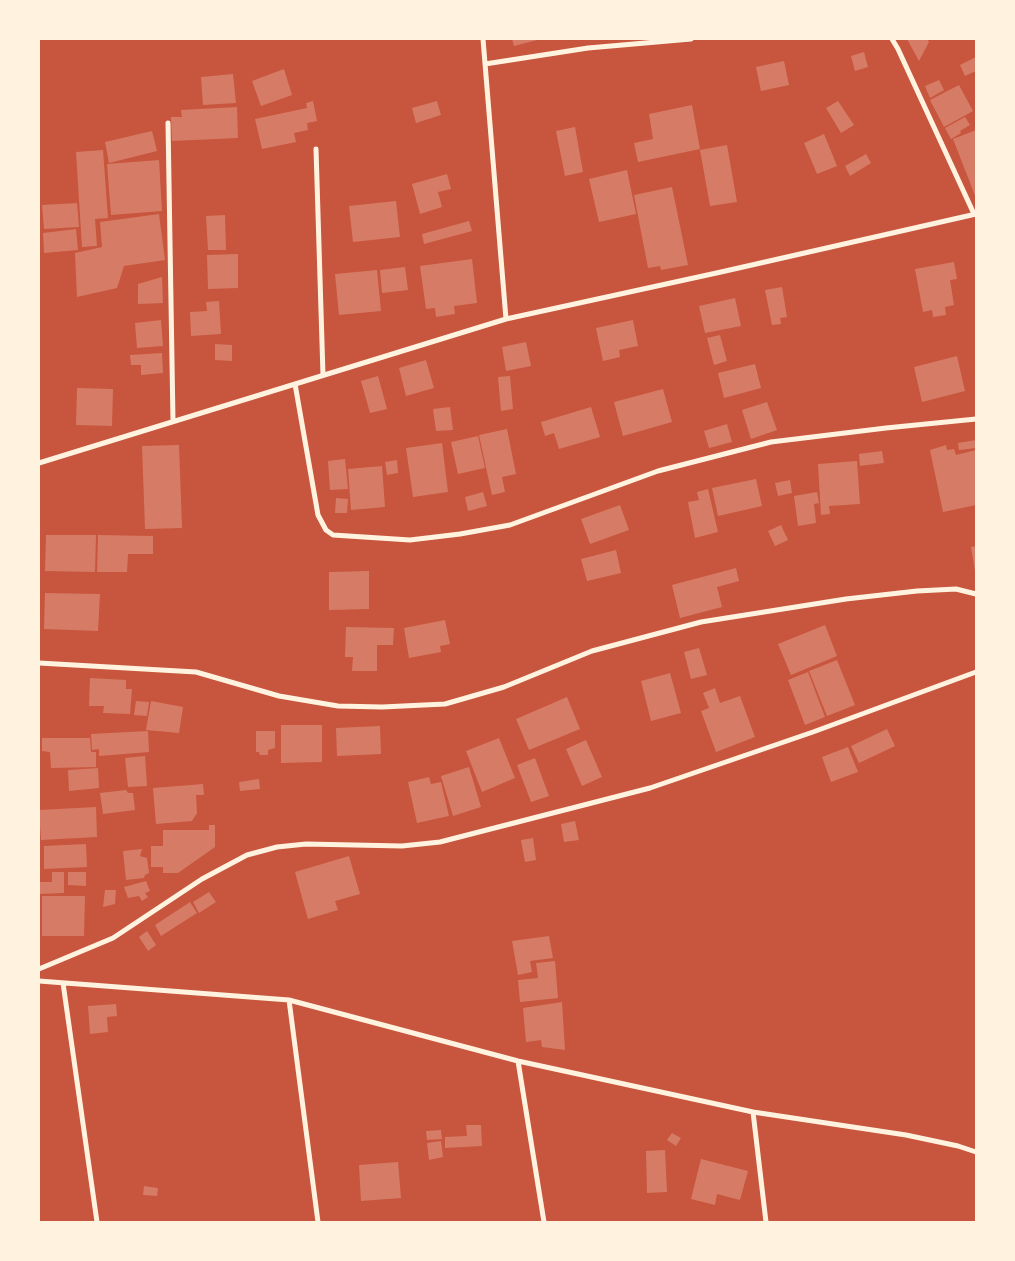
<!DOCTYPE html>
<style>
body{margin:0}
#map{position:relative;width:1015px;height:1261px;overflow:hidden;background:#c8553d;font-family:"DM Sans",sans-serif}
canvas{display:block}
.frame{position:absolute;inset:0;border:40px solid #fff3e0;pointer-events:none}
</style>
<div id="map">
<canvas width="1015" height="1261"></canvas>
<div class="frame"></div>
</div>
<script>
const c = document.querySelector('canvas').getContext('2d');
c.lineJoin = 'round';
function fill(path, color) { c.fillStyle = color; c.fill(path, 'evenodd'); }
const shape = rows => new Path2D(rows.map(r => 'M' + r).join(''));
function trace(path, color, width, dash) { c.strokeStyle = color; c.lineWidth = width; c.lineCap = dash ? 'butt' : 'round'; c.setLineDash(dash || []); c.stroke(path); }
const building = shape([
 [512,39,541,39,514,46],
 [907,39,927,39,929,42,919,61],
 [864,52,868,67,855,71,851,56],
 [976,57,976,71,965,76,960,65],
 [784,61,789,85,761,91,756,67],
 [284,69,292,95,261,106,252,81],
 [233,74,236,103,203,105,201,77],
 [939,80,944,90,930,98,925,86],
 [959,85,973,111,944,127,930,100],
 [313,101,317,121,307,123,308,130,294,133,296,142,262,149,255,119,307,108,306,103],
 [437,101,441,115,416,123,412,108],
 [838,101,854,125,841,133,826,108],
 [692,105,700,149,638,162,634,143,653,139,649,114],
 [237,107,238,138,172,141,171,117,182,117,181,110],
 [965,117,970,125,960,131,961,133,951,139,945,128],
 [575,127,583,172,565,176,556,131],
 [976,130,976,198,953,139],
 [152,131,157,151,109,163,105,142],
 [824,134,837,166,817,174,804,143],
 [727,145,737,202,710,206,700,150],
 [103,150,108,218,95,219,97,246,82,247,76,152],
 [866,154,871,163,850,176,845,166],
 [159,160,162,211,111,215,107,164],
 [627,170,636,214,599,222,589,179],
 [447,174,451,189,438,192,442,207,420,214,412,184],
 [672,187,688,265,661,270,660,266,648,268,634,195],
 [396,201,400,237,353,242,349,206],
 [77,203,79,227,44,229,42,205],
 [159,214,165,260,124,266,117,288,77,297,75,253,102,247,100,222],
 [225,215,226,250,208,250,206,216],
 [469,221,472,231,424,244,422,234],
 [76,229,78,250,44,253,43,233],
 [238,254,238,288,208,289,207,255],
 [472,259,477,303,454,306,455,314,436,317,435,308,426,309,420,266],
 [954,262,957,279,950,280,954,305,945,307,946,315,933,317,932,310,923,312,915,269],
 [405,267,408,290,382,293,380,270],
 [377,270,381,311,339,315,335,274],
 [162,277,163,303,138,304,138,284],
 [782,287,787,317,780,318,781,324,772,325,765,290],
 [735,298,741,326,705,333,699,306],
 [219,301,221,334,191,336,190,312,207,311,206,302],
 [161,320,163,346,137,348,135,323],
 [633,320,638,346,619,350,620,357,603,361,596,328],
 [720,335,727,361,714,365,707,338],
 [526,342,531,366,506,371,502,347],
 [215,344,232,345,232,361,215,360],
 [162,353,163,373,141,375,141,365,131,365,130,355],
 [957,356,965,391,922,402,914,367],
 [426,360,434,388,406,396,399,368],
 [755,364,761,388,724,398,718,373],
 [378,376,387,409,370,413,361,381],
 [510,376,513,409,501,411,498,377],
 [77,388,113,389,112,426,76,425],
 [663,389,672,422,623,436,614,402],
 [767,402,777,430,751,439,742,410],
 [450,407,453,430,436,431,433,409],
 [591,407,600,437,559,449,554,433,545,436,541,422],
 [727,424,732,442,709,448,704,431],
 [507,429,516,474,502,477,505,492,492,495,479,435],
 [478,436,485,468,458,474,451,442],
 [976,440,976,448,959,450,958,443],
 [442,443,448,492,413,497,406,448],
 [179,445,182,528,145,529,142,446],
 [946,445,947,450,954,449,956,455,976,450,976,505,943,512,930,450],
 [882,451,884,463,860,466,859,454],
 [345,459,348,489,330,490,328,461],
 [397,460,398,473,387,475,385,462],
 [857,461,860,504,829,506,830,514,821,515,818,464],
 [382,466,385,507,351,510,348,469],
 [756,479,762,506,718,516,712,488],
 [790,480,792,493,778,496,775,483],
 [708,489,718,532,695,538,688,502,699,500,697,492],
 [483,492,487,506,468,511,465,497],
 [817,492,819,503,814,504,816,523,798,526,794,496],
 [336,498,348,499,347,513,335,513],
 [620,505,629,530,590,544,581,519],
 [781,525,788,540,775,546,768,531],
 [46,535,96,535,95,572,45,571],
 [98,535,153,536,153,554,128,554,127,572,97,572],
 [976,546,976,571,975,571,971,547],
 [616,550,621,573,587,581,581,559],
 [736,568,739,581,717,587,722,607,680,618,672,585],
 [369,571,369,609,329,610,329,572],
 [45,593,100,594,98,631,44,629],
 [445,620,450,644,440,646,441,652,409,658,404,628],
 [825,625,837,656,791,675,778,644],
 [346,627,394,628,393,645,377,645,377,671,352,671,353,657,345,657],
 [699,648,707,675,691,679,684,652],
 [837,660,855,705,827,716,809,671],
 [808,672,825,717,805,725,788,680],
 [670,673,681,713,651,721,641,681],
 [90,678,126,680,126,689,132,689,130,714,103,713,104,706,89,706],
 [715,688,720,703,740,696,755,737,716,752,701,711,709,708,703,693],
 [567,697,580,729,529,750,516,719],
 [136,701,149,702,147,716,134,715],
 [151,701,183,707,179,733,146,730],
 [281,725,322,725,322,762,281,763],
 [380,726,381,754,337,756,336,728],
 [887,729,895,746,859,763,851,746],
 [148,731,149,752,99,756,99,749,92,750,91,734],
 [256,731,275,731,275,748,268,750,268,755,260,755,259,752,256,752],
 [42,738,90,738,91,752,96,752,96,767,51,768,50,752,42,751],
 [499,738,515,778,482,792,466,751],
 [586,740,602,777,582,786,566,749],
 [848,747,858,772,831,782,822,757],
 [145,756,147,786,128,787,125,758],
 [535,758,549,796,531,802,517,765],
 [469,767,481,807,453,816,441,776],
 [98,768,99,788,69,791,68,770],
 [429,777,431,784,441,782,449,816,417,823,408,782],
 [259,779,260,789,240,791,239,782],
 [203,784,204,795,196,795,197,813,192,821,156,824,153,788],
 [126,790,128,793,133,793,135,810,103,814,100,793],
 [96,807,97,837,41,840,39,810],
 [575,821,579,840,564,842,561,824],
 [209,825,215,825,215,847,178,873,163,873,163,867,151,867,151,846,163,846,163,830,209,830],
 [533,838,536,860,525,862,521,840],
 [86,844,87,867,44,869,44,846],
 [142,849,140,856,147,858,149,873,145,875,144,878,126,880,123,851],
 [349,856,360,894,335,901,338,910,308,919,295,872],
 [52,872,64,872,64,893,39,894,39,882,52,882],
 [68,872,86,872,86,886,68,885],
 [146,881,150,891,145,893,148,897,142,901,139,896,128,898,124,887],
 [105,890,116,890,115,904,103,907],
 [209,892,216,902,199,913,193,902],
 [42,896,85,896,84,936,42,936],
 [190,902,197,913,161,936,155,925],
 [147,931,156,945,148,951,139,937],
 [549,936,553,958,530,961,532,972,518,975,512,941],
 [555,961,558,998,520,1002,518,980,538,978,536,963],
 [562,1002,565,1050,542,1047,541,1040,526,1042,523,1008],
 [116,1004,117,1016,107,1017,108,1032,90,1034,88,1006],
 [466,1125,481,1125,482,1146,445,1148,445,1137,467,1136],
 [441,1130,442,1139,427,1140,426,1131],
 [672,1133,681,1138,676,1146,667,1140],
 [441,1141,443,1157,429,1160,427,1143],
 [665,1150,667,1192,647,1193,646,1151],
 [701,1159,748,1171,740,1200,717,1194,715,1205,691,1199],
 [398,1162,401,1198,361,1201,359,1165],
 [144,1186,158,1188,157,1196,143,1195]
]);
const minor = shape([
 [483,39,506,319],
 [892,39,898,49,974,214],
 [485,64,588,48,691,39],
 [168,123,173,421],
 [316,149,323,375],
 [295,384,318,515,326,530,333,535,410,540,460,534,510,525,658,471,771,442,886,428,976,419],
 [39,463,506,319,721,272,976,214],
 [39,663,196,672,279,696,338,706,382,707,445,704,504,687,592,651,701,622,846,599,917,591,956,589,976,594],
 [39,969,113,938,202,879,247,855,277,847,306,844,402,846,440,842,650,788,813,732,976,672],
 [39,981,289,1000,518,1061,753,1112,906,1135,958,1146,976,1152],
 [63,983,97,1222],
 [289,1000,318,1222],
 [518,1061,544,1222],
 [753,1112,766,1222]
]);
fill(building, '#d67c66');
trace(minor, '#fff3e0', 5);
</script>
